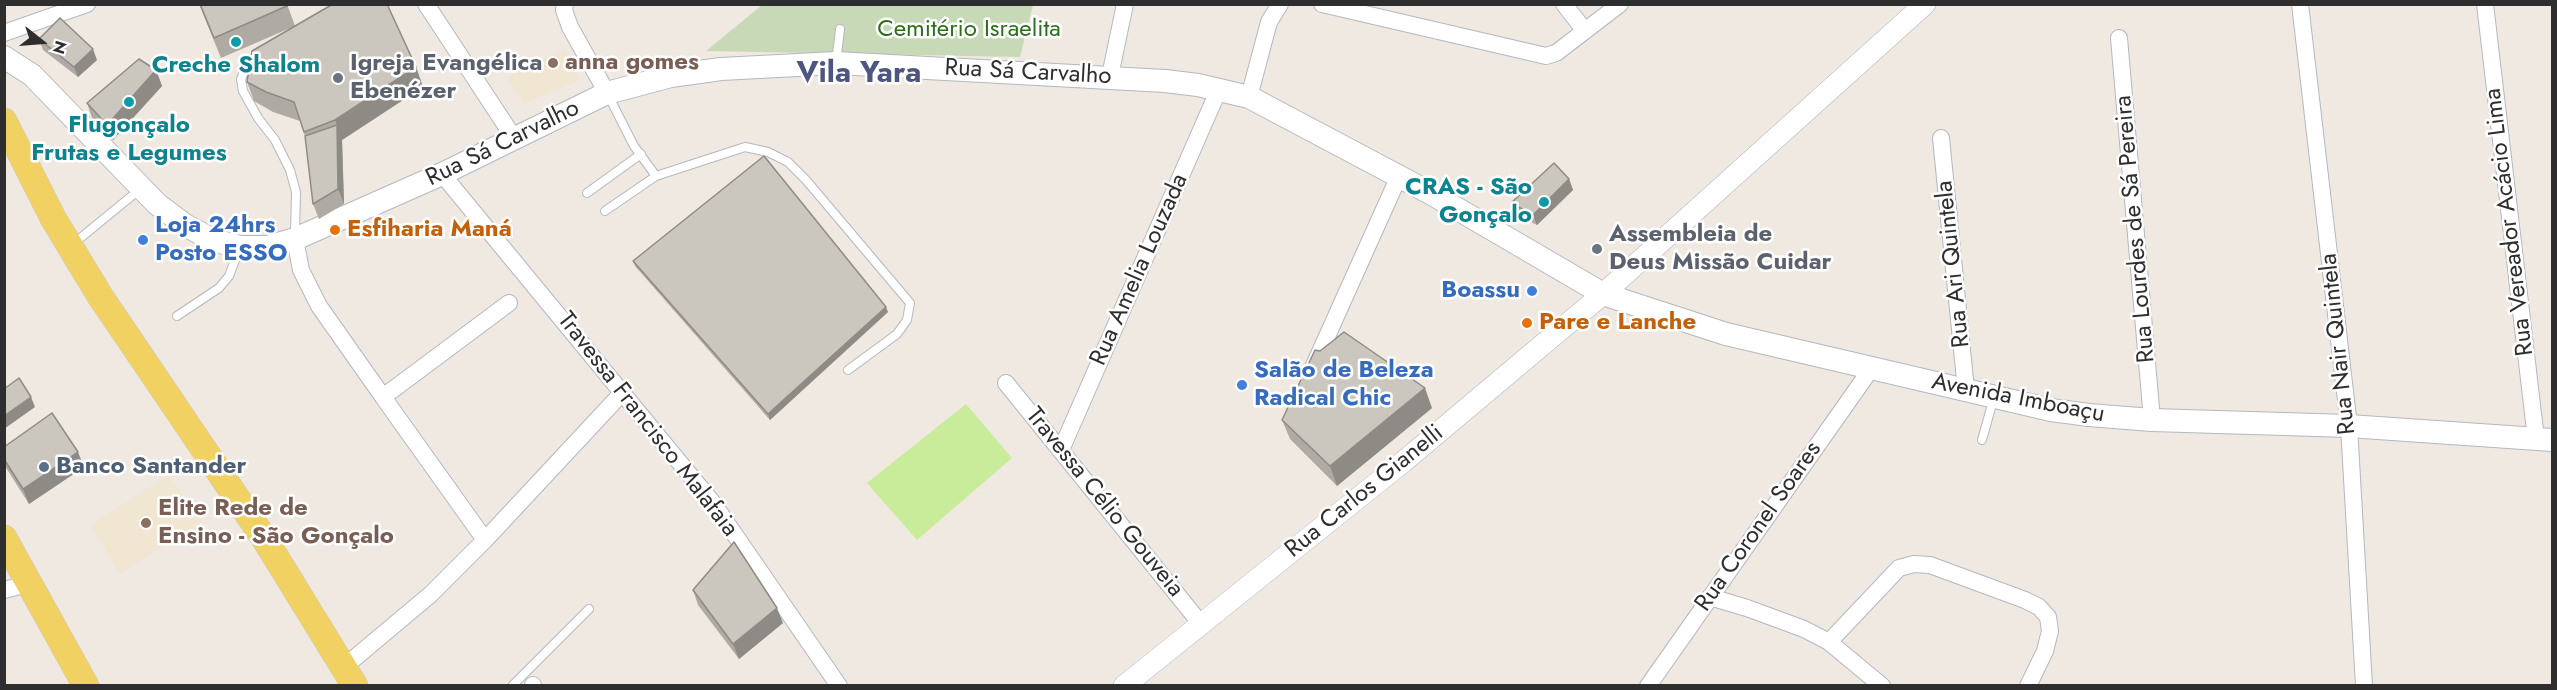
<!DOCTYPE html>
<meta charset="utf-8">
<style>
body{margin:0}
#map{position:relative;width:2557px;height:690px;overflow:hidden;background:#efe9e1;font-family:Jost,sans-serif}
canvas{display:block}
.frame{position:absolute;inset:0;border:6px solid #2e2e2e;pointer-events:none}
.north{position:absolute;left:12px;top:12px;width:60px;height:60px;-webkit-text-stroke:4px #fff;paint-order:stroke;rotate:107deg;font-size:16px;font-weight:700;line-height:24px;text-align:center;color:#2e2e2e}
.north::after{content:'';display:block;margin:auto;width:21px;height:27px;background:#2e2e2e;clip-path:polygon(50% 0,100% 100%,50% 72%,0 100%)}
</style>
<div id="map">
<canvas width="2557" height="690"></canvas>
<div class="frame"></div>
<div class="north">N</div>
</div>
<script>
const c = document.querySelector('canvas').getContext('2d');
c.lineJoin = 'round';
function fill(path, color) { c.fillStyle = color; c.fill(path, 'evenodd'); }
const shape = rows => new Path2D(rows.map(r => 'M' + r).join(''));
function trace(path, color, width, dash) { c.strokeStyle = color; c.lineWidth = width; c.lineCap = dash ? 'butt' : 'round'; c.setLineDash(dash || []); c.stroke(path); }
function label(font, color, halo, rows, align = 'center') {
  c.font = font + ' Jost,sans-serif'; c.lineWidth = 5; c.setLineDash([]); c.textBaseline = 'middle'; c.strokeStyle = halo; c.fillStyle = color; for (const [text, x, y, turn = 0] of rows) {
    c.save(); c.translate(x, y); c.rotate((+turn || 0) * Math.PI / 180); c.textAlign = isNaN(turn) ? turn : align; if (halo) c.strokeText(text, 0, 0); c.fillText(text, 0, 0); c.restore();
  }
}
const education = shape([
 [565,49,580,80,523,104,507,77],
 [168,475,202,522,120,574,91,525]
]);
const cemetery = shape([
 [762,5,1033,5,1020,57,706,51]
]);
const pitch = shape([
 [966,404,1012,458,917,540,867,483]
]);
const service = shape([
 [259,57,247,65,241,79,243,91,258,118,275,140,290,170,296,192,295,235],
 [836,63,840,29],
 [607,93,634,146,656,176,745,147,768,152,788,162,806,180,910,303,907,320,897,334,848,370],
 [587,193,641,154],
 [605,211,656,176],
 [73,244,139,190],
 [177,316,219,288,229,276,240,247],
 [1982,440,1994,397],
 [512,686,589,609]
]);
const minor = shape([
 [426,4,514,138],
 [565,4,564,10,570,27,607,93],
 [1322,4,1546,56,1556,53,1620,4],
 [1564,4,1585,31],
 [2300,4,2349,426,2364,686],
 [2485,4,2536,439],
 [4,33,87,4],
 [2119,38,2152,420],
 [1110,76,1125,4],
 [1249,97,1269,22,1280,4],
 [1941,138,1966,390],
 [442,174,713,503,839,686],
 [295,239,301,270,319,306,383,397],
 [1311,372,1399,176],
 [1006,383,1201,624],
 [1061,450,1219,89],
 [485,540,623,392],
 [4,590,28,584],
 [1710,597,1747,608,1804,629,1829,642,1882,686],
 [1829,642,1899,568,1914,564,1930,565,2025,600,2039,607,2048,617,2050,631,2045,651,2028,686],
 [344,667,431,594,485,540,383,397,509,303],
 [533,685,533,686],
 [1648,686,1871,369]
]);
const tertiary = shape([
 [1124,686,1403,462,1603,294,1925,4]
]);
const secondary = shape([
 [4,57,32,75,157,204,185,225,213,240,240,247,267,247,295,239,442,174,607,93,671,76,721,69,836,63,1165,81,1198,85,1249,97,1432,194,1603,294,1726,334,2051,410,2089,415,2152,420,2349,426,2552,440]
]);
const primary = shape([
 [4,121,53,218,100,296,264,538,355,686],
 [4,538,86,686]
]);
const wall = shape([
 [199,4,287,4,295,26,221,58],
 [39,39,97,60,78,77,43,50],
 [416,67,423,87,342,140,344,204,319,219,313,204,305,136,300,121,273,112,254,101,247,82],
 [156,70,162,86,113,140,92,118,87,103],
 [1569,179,1573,190,1537,225,1515,214,1511,203],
 [633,261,888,312,770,420,635,266],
 [1432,408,1337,486,1290,439,1282,420],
 [4,459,84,467,29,504,5,466],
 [693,590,783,623,739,659,698,605]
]);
const shadedWall = shape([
 [93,49,97,60,78,77,74,67],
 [416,67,423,87,342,140,344,204,338,189,337,125,335,120],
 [156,70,162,86,113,140,107,125],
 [1569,179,1573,190,1537,225,1533,215],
 [886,307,888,312,770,420,768,414],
 [1425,388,1432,408,1337,486,1330,466],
 [31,397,35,407,4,429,4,416],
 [78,452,84,467,29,504,23,489],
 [777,608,783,623,739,659,733,644]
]);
const building = shape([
 [200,4,287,4,287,6,214,38,200,4],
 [333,4,387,4,416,67,335,120,304,132,294,102,266,92,247,82,252,51,333,4],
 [60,18,93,49,74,67,39,39,60,18],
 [139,59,156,70,107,125,87,103,139,59],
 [337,125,338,189,313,204,305,136,337,125],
 [764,156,886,307,768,414,633,261,764,156],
 [1554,163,1569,179,1533,215,1511,203,1554,163],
 [1344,332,1425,388,1330,466,1282,420,1315,350,1320,351,1344,332],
 [19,378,31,397,4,416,4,389,19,378],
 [52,413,78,452,23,489,4,459,4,447,52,413],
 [734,542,777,608,733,644,693,590,734,542]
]);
const markers = [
 [236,42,6,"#0f9aa8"],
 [553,63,6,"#8d6e63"],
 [338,78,6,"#6b7280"],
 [129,102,6,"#0f9aa8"],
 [1544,202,6,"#0f9aa8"],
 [335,230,6,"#e8710a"],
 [143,240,6,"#3f7fe0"],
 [1597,249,6,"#6b7280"],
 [1532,291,6,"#3f7fe0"],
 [1527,323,6,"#e8710a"],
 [1242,385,6,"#3f7fe0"],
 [44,467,6,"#5c6f8a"],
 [146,523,6,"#8d6e63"]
];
const parkNames = [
 ["Cemitério Israelita",969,30]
];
const educationNames = [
 ["anna gomes",565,63],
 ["Elite Rede de",158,509],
 ["Ensino - São Gonçalo",158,537]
];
const worshipNames = [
 ["Igreja Evangélica",350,64],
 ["Ebenézer",350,92],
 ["Assembleia de",1609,235],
 ["Deus Missão Cuidar",1609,263]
];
const cultureNames = [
 ["Creche Shalom",236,66],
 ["Flugonçalo",129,126],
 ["Frutas e Legumes",129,154],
 ["CRAS - São",1532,188,"right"],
 ["Gonçalo",1532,216,"right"]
];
const streetNames = [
 ["Rua Sá Carvalho",1028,73,3],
 ["Rua Sá Carvalho",503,144,-26],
 ["Rua Vereador Acácio Lima",2510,222,-97],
 ["Rua Lourdes de Sá Pereira",2136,229,-95],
 ["Rua Ari Quintela",1954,264,-96],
 ["Rua Amelia Louzada",1140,270,-66],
 ["Rua Nair Quintela",2339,344,-96],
 ["Avenida Imboaçu",2018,399,11],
 ["Travessa Francisco Malafaia",647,425,52],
 ["Rua Carlos Gianelli",1365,492,-39],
 ["Travessa Célio Gouveia",1104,503,51],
 ["Rua Coronel Soares",1759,527,-55]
];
const shopNames = [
 ["Loja 24hrs",155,226],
 ["Posto ESSO",155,254],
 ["Boassu",1520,291,"right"],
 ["Salão de Beleza",1254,371],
 ["Radical Chic",1254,399]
];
const foodNames = [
 ["Esfiharia Maná",347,230],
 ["Pare e Lanche",1539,323]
];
const serviceNames = [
 ["Banco Santander",56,467]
];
const districtNames = [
 ["Vila Yara",859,75]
];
fill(education, '#f0e6d1');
fill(cemetery, '#c8d9b8');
fill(pitch, '#c9ec9a');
trace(service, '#b4b7c1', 10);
trace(minor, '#b4b7c1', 18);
trace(tertiary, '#b4b7c1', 22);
trace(secondary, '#b4b7c1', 24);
trace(primary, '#c9c9c9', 27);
trace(service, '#fff', 8);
trace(minor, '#fff', 16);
trace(tertiary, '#fff', 21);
trace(secondary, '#fff', 22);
trace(primary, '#f2d163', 26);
fill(wall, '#afaba4');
fill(shadedWall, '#8e8b86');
fill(building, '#cbc7bf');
trace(building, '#8e8b86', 1.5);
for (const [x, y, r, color] of markers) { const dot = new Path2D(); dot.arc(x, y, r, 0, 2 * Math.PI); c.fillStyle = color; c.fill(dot); trace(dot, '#fff', 2); }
label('24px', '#2c6e1b', '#fff', parkNames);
label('bold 24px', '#785e54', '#fff', educationNames, 'left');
label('bold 24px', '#5b616d', '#fff', worshipNames, 'left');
label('bold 24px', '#0d838f', '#fff', cultureNames);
label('24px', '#2e2e2e', '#fff', streetNames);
label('bold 24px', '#366cbe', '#fff', shopNames, 'left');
label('bold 24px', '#c56008', '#fff', foodNames, 'left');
label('bold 24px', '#4e5e75', '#fff', serviceNames, 'left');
label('bold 30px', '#4d5680', '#fff', districtNames);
</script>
